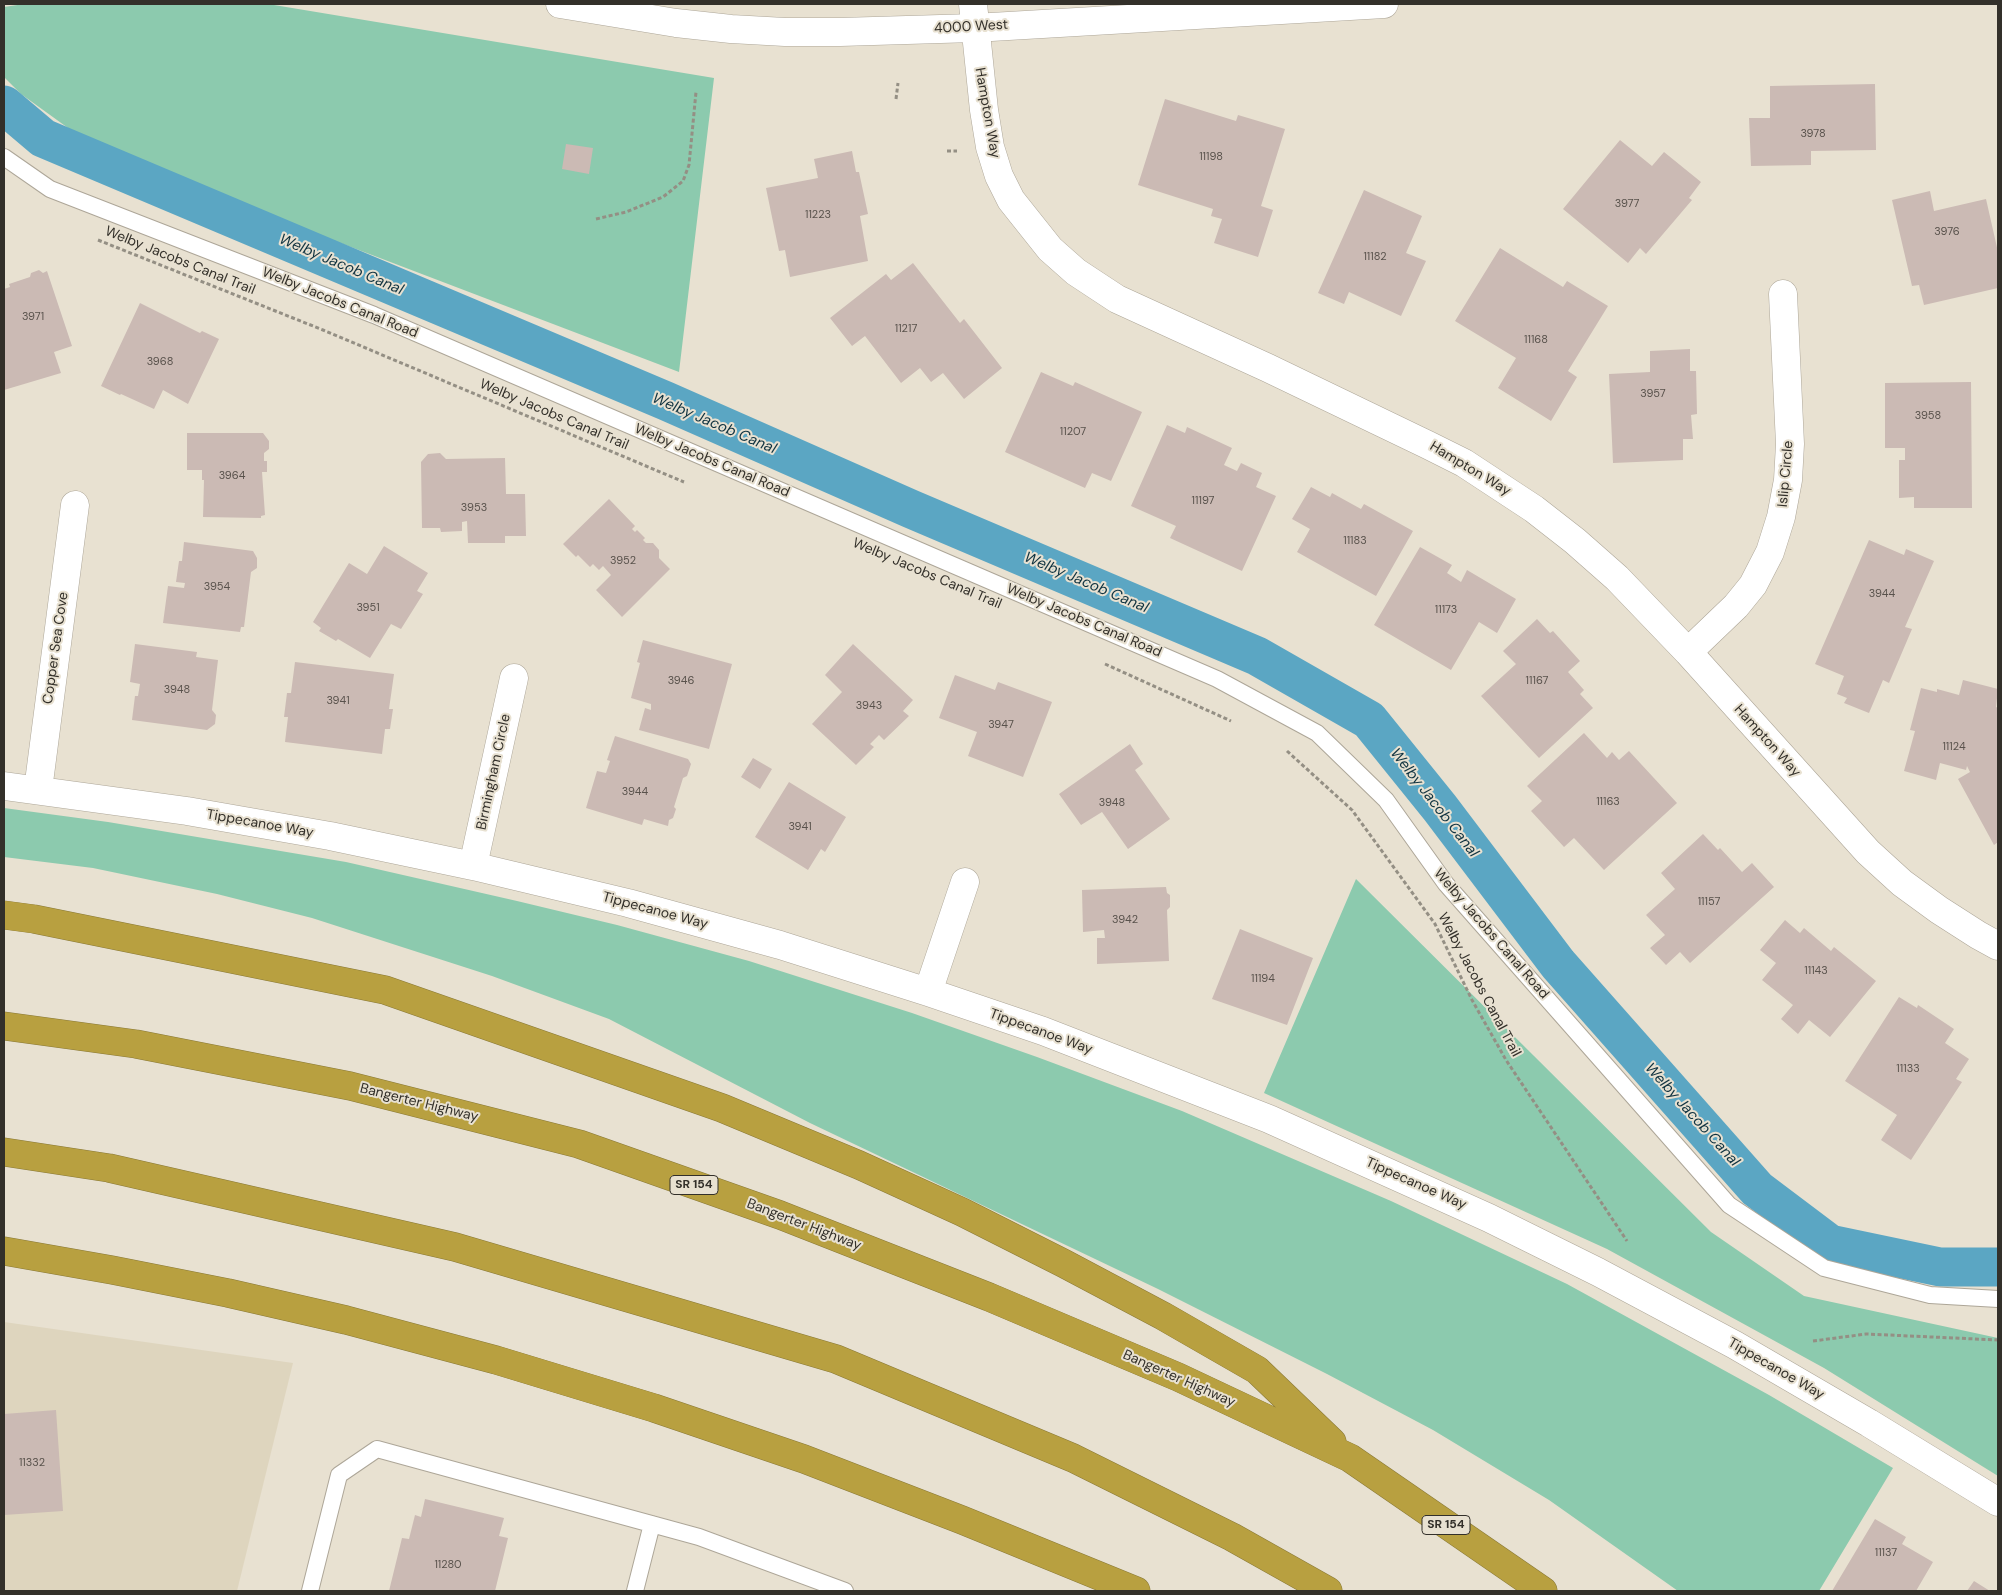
<!DOCTYPE html>
<style>
body{margin:0}
#map{position:relative;width:2002px;height:1595px;overflow:hidden;background:#e8e1d1;font-family:"DM Sans",sans-serif}
canvas{display:block}
.frame{position:absolute;inset:0;border:5px solid #33302a;pointer-events:none}
</style>
<div id="map">
<canvas width="2002" height="1595"></canvas>
<div class="frame"></div>
</div>
<script>
const c = document.querySelector('canvas').getContext('2d');
c.lineJoin = 'round';
function fill(path, color) { c.fillStyle = color; c.fill(path, 'evenodd'); }
const shape = rows => new Path2D(rows.map(r => 'M' + r).join(''));
function trace(path, color, width, dash) { c.strokeStyle = color; c.lineWidth = width; c.lineCap = dash ? 'butt' : 'round'; c.setLineDash(dash || []); c.stroke(path); }
function label(font, color, halo, rows, align = 'center') {
  c.font = font + ' "DM Sans",sans-serif'; c.lineWidth = 4; c.setLineDash([]); c.textBaseline = 'middle'; c.strokeStyle = halo; c.fillStyle = color; for (const [text, x, y, turn = 0] of rows) {
    c.save(); c.translate(x, y); c.rotate((+turn || 0) * Math.PI / 180); c.textAlign = isNaN(turn) ? turn : align; if (halo) c.strokeText(text, 0, 0); c.fillText(text, 0, 0); c.restore();
  }
}
const built = shape([
 [4,1322,293,1363,237,1591,4,1591]
]);
const green = shape([
 [24,4,268,4,714,78,679,372,267,215,159,171,75,133,21,94,4,77,4,7],
 [4,808,108,822,346,862,517,901,617,925,749,961,912,1013,1037,1057,1182,1111,1391,1201,1567,1284,1769,1395,1893,1468,1819,1591,1678,1591,1549,1500,1433,1430,1327,1374,1158,1289,810,1123,609,1019,492,976,312,918,217,894,93,868,4,857],
 [1356,879,1711,1232,1804,1296,1998,1338,1998,1476,1824,1368,1607,1249,1264,1093]
]);
const canal = shape([
 [4,105,43,138,666,401,911,509,1257,656,1369,720,1440,808,1558,964,1757,1189,1830,1244,1940,1267,1998,1267]
]);
const building = shape([
 [1875,84,1876,150,1811,151,1811,165,1751,166,1749,118,1770,118,1770,86],
 [1165,99,1236,121,1238,115,1285,129,1261,206,1273,210,1258,257,1214,243,1222,219,1211,216,1213,209,1138,185],
 [1620,140,1652,166,1664,152,1701,182,1689,198,1692,200,1646,254,1640,248,1628,263,1563,209],
 [566,144,593,148,589,174,562,169],
 [852,151,856,172,859,172,868,214,860,216,868,261,790,277,785,250,779,251,766,188,818,178,814,159],
 [1364,190,1422,216,1406,253,1426,261,1401,316,1349,292,1344,304,1318,293],
 [1930,191,1934,211,1986,199,1998,252,1998,288,1924,305,1919,285,1912,286,1892,200],
 [1500,248,1563,287,1567,281,1608,306,1568,371,1577,377,1551,421,1498,388,1516,358,1455,321],
 [913,263,960,323,964,319,1002,368,964,399,943,373,931,382,920,368,901,383,865,336,852,346,830,318,886,274,891,280],
 [39,270,43,273,47,271,72,346,54,352,61,373,4,390,4,289,10,287,9,284,30,277,31,273],
 [140,303,200,333,202,331,219,339,188,404,163,390,154,409,121,394,120,395,101,386],
 [1690,349,1690,371,1696,371,1697,414,1691,415,1693,439,1683,439,1683,460,1613,463,1609,374,1650,372,1650,351],
 [1041,372,1073,386,1075,382,1142,412,1111,481,1092,473,1085,488,1005,452],
 [1971,382,1972,508,1914,508,1914,497,1899,498,1899,460,1905,460,1905,448,1885,448,1885,383],
 [1167,425,1185,433,1187,427,1232,448,1224,465,1237,471,1241,463,1262,473,1256,487,1276,496,1242,571,1170,538,1176,526,1131,506],
 [187,433,263,433,269,441,269,449,264,453,264,461,267,461,267,472,262,472,265,515,261,516,261,518,203,517,204,480,202,480,202,470,187,470],
 [440,453,446,459,505,458,506,494,525,494,526,536,505,536,505,543,468,543,467,521,462,522,462,531,441,532,440,528,422,528,421,462,428,454],
 [1311,487,1330,497,1332,493,1361,509,1364,504,1413,531,1376,596,1297,552,1310,529,1292,519],
 [609,499,635,526,632,529,635,532,637,530,645,538,643,540,646,543,653,543,659,550,659,558,670,569,622,617,596,590,611,575,603,566,599,570,593,564,590,567,578,555,576,557,563,544],
 [1869,540,1904,555,1906,549,1934,561,1905,627,1912,629,1889,683,1883,680,1869,713,1844,703,1847,698,1837,694,1844,676,1815,664],
 [184,542,253,551,257,558,257,568,251,572,244,627,241,627,240,632,163,623,168,586,184,588,185,583,176,582,179,561,182,561],
 [384,546,428,573,417,591,423,594,401,629,391,624,370,658,338,639,336,641,319,631,321,628,313,622,349,563,367,574],
 [1420,547,1452,565,1447,573,1461,582,1467,570,1516,599,1497,633,1479,622,1451,670,1374,625],
 [1537,619,1550,633,1553,631,1580,661,1568,672,1584,690,1580,694,1593,708,1539,758,1481,696,1516,664,1503,651],
 [643,640,732,664,709,749,639,730,645,708,651,710,651,704,631,698,640,663,637,662],
 [135,644,197,652,196,657,218,660,212,710,216,715,215,724,207,730,132,720,135,696,138,696,140,684,130,682],
 [853,644,913,700,903,711,909,716,884,740,879,735,870,744,874,747,856,765,812,724,842,692,825,675],
 [295,662,394,674,389,709,393,709,390,729,385,729,382,754,285,742,288,717,284,717,287,693,291,693],
 [955,675,995,690,998,682,1052,702,1023,777,968,756,977,732,939,718],
 [1963,680,1998,689,1996,707,1998,708,1998,842,1994,845,1958,779,1970,772,1967,766,1966,770,1940,763,1936,780,1904,771,1915,731,1910,730,1921,688,1937,692,1937,689,1959,695],
 [1584,733,1607,758,1612,752,1619,760,1629,751,1677,803,1604,870,1574,838,1564,847,1531,811,1542,801,1527,786],
 [615,736,688,759,691,764,687,776,683,778,674,807,676,809,673,818,669,820,668,826,644,819,642,825,586,808,597,771,606,773,610,761,607,760],
 [1130,744,1143,764,1135,770,1170,819,1128,849,1102,812,1081,825,1059,794],
 [753,758,772,769,760,789,741,777],
 [789,782,846,817,825,852,821,849,808,870,755,837],
 [1703,834,1718,850,1720,848,1742,872,1752,863,1774,887,1690,963,1680,952,1666,965,1650,948,1665,935,1646,915,1675,889,1661,873],
 [1166,887,1167,893,1170,895,1170,907,1167,910,1169,961,1097,964,1097,938,1105,938,1104,930,1083,932,1082,890],
 [1785,920,1800,933,1804,928,1831,951,1834,947,1876,981,1830,1037,1809,1020,1798,1034,1781,1019,1793,1005,1762,980,1776,963,1760,950],
 [1240,929,1313,958,1287,1025,1212,999],
 [1899,997,1917,1008,1918,1005,1954,1029,1945,1043,1969,1059,1956,1079,1962,1082,1911,1160,1881,1140,1897,1115,1845,1081],
 [56,1410,63,1511,4,1515,4,1414],
 [425,1499,504,1518,499,1536,508,1538,495,1591,389,1591,402,1538,409,1539,415,1515,421,1517],
 [1875,1519,1906,1537,1902,1544,1933,1562,1916,1591,1832,1591],
 [1974,1581,1990,1591,1967,1591]
]);
const path = shape([
 [896,99,898,83],
 [947,151,957,151],
 [596,219,626,212,663,197,683,181,689,165,696,92],
 [98,240,323,330,684,482],
 [1105,664,1231,721],
 [1287,751,1352,810,1435,924,1472,1000,1506,1060,1627,1241],
 [1813,1341,1866,1334,1998,1340]
]);
const service = shape([
 [4,157,50,189,374,315,1217,679,1317,733,1386,800,1446,884,1729,1205,1824,1268,1930,1295,1998,1299],
 [310,1591,339,1475,377,1449,699,1537,845,1591],
 [635,1591,652,1524]
]);
const minor = shape([
 [973,4,984,110,990,147,999,176,1011,200,1050,249,1076,272,1117,299,1268,368,1428,445,1464,463,1534,509,1575,541,1617,578,1688,652,1868,852,1902,883,1939,910,1978,935,1998,946],
 [1688,652,1736,606,1753,585,1770,552,1781,517,1788,480,1790,444,1783,294],
 [4,786,187,811,330,836,473,866,628,903,780,945,928,992,1043,1031,1269,1119,1489,1218,1598,1272,1735,1345,1869,1423,1998,1502],
 [38,790,75,505],
 [473,866,514,678],
 [928,992,965,882]
]);
const secondary = shape([
 [560,4,676,23,731,29,785,32,840,32,974,28,1384,4]
]);
const motorway = shape([
 [4,915,34,919,385,990,722,1108,859,1165,962,1212,1063,1263,1163,1316,1257,1370,1332,1442],
 [4,1026,136,1044,350,1086,579,1144,780,1215,989,1297,1178,1377,1350,1458,1543,1591],
 [4,1152,109,1168,455,1247,836,1359,1073,1458,1232,1537,1328,1591],
 [4,1251,112,1270,228,1293,346,1320,496,1360,654,1408,804,1459,962,1520,1136,1591]
]);
const numberNames = [
 ["3978",1813,134],
 ["11198",1211,157],
 ["3977",1627,204],
 ["11223",818,215],
 ["3976",1947,232],
 ["11182",1375,257],
 ["3971",33,317],
 ["11217",906,329],
 ["11168",1536,340],
 ["3968",160,362],
 ["3957",1653,394],
 ["3958",1928,416],
 ["11207",1073,432],
 ["3964",232,476],
 ["11197",1203,501],
 ["3953",474,508],
 ["11183",1355,541],
 ["3952",623,561],
 ["3954",217,587],
 ["3944",1882,594],
 ["3951",368,608],
 ["11173",1446,610],
 ["3946",681,681],
 ["11167",1537,681],
 ["3948",177,690],
 ["3941",338,701],
 ["3943",869,706],
 ["3947",1001,725],
 ["11124",1954,747],
 ["3944",635,792],
 ["11163",1608,802],
 ["3948",1112,803],
 ["3941",800,827],
 ["11157",1709,902],
 ["3942",1125,920],
 ["11143",1816,971],
 ["11194",1263,979],
 ["11133",1908,1069],
 ["11332",32,1463],
 ["11137",1886,1553],
 ["11280",448,1565]
];
const shields = [
 [694,1185,48],
 [1446,1525,48]
];
const shieldNames = [
 ["SR 154",694,1185],
 ["SR 154",1446,1525]
];
const streetNames = [
 ["4000 West",971,27,-3],
 ["Hampton Way",987,113,80],
 ["Welby Jacobs Canal Trail",180,261,22],
 ["Welby Jacobs Canal Road",340,303,22],
 ["Welby Jacobs Canal Trail",554,415,23],
 ["Welby Jacobs Canal Road",712,461,23],
 ["Hampton Way",1470,469,31],
 ["Islip Circle",1786,474,-85],
 ["Welby Jacobs Canal Trail",927,574,23],
 ["Welby Jacobs Canal Road",1084,621,23],
 ["Copper Sea Cove",56,648,-82],
 ["Hampton Way",1767,741,48],
 ["Birmingham Circle",494,772,-78],
 ["Tippecanoe Way",260,824,10],
 ["Tippecanoe Way",655,911,15],
 ["Welby Jacobs Canal Road",1491,934,49],
 ["Welby Jacobs Canal Trail",1479,985,62],
 ["Tippecanoe Way",1041,1032,20],
 ["Bangerter Highway",419,1103,14],
 ["Tippecanoe Way",1416,1184,24],
 ["Bangerter Highway",804,1225,21],
 ["Tippecanoe Way",1776,1369,30],
 ["Bangerter Highway",1179,1379,24]
];
const waterNames = [
 ["Welby Jacob Canal",341,265,23],
 ["Welby Jacob Canal",714,424,23],
 ["Welby Jacob Canal",1086,583,23],
 ["Welby Jacob Canal",1434,803,52],
 ["Welby Jacob Canal",1692,1115,48]
];
fill(built, '#ded5be');
fill(green, '#8ccaae');
trace(canal, '#5ba6c3', 39);
fill(building, '#cbbab4');
trace(service, '#ada698', 18);
trace(minor, '#ada698', 29);
trace(secondary, '#ada698', 29);
trace(motorway, '#897938', 29);
trace(path, '#948f84', 3, [4, 2.5]);
trace(service, '#fff', 16);
trace(minor, '#fff', 28);
trace(secondary, '#fff', 28);
trace(motorway, '#b8a040', 28);
label('11px', '#59524c', null, numberNames);
for (const [x, y, w] of shields) { const box = new Path2D(); box.roundRect(x - w / 2, y - 9.5, w, 19, 4); c.fillStyle = '#e8e1d1'; c.fill(box); trace(box, '#33302a', 1); }
label('bold 12px', '#33302a', null, shieldNames);
label('14px', '#33302a', '#e8e1d1', streetNames);
label('italic 15px', '#103340', '#e8e1d1', waterNames);
</script>
